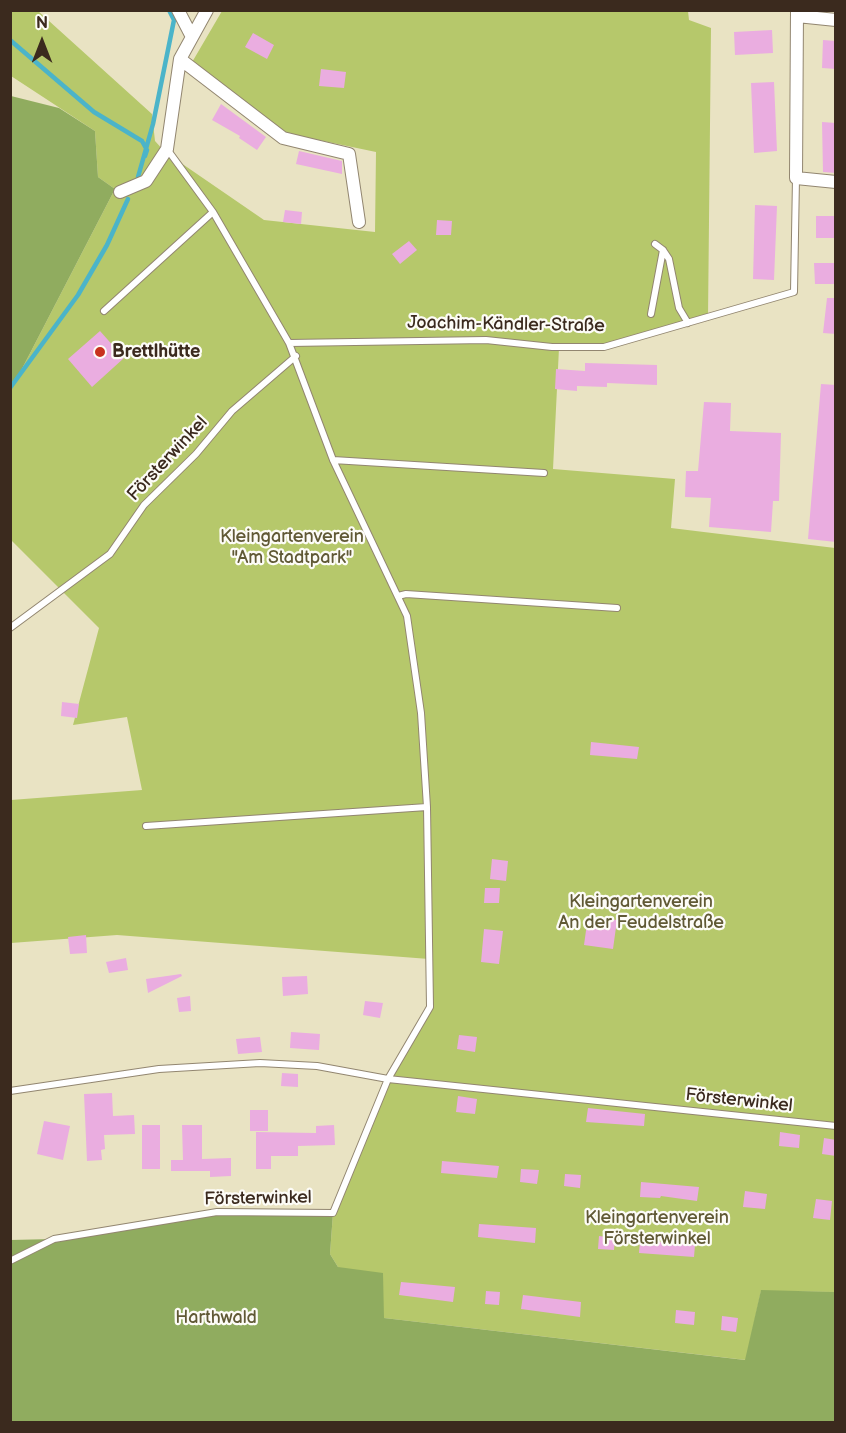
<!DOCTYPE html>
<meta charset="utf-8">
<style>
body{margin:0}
#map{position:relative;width:846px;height:1433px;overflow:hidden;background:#e9e3c3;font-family:"Balsamiq Sans",sans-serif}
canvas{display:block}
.frame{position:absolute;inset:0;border:12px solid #3b2a1e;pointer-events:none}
.north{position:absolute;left:12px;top:12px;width:60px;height:60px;-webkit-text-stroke:4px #fdfcf7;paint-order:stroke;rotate:0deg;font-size:16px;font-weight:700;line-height:24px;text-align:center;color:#3b2a1e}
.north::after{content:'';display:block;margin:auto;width:21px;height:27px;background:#3b2a1e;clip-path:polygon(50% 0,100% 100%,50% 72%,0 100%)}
</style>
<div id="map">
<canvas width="846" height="1433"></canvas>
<div class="frame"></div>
<div class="north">N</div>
</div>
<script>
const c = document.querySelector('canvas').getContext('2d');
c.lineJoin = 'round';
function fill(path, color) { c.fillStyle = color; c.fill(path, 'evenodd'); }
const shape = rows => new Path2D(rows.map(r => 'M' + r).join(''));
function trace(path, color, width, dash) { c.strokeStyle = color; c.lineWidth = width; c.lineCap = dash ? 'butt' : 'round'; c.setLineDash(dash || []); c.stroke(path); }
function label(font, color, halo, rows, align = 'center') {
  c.font = font + ' "Balsamiq Sans",sans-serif'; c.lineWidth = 4.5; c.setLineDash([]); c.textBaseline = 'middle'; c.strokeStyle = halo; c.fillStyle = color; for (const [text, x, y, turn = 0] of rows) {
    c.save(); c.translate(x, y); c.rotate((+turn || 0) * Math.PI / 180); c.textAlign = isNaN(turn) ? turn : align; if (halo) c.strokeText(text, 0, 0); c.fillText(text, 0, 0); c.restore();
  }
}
const green = shape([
 [11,11,38,11,152,114,155,141,165,152,264,220,375,232,376,152,285,133,191,64,222,11,688,11,689,20,711,28,708,317,604,347,559,348,553,469,675,479,671,528,835,548,835,1292,761,1291,746,1360,384,1318,338,1267,330,1254,333,1213,388,1079,430,1007,429,959,117,935,11,943,11,800,142,790,127,717,73,725,99,628,11,540,11,390,115,189,98,177,95,131,11,76]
]);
const forest = shape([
 [11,96,59,108,95,131,98,177,115,189,11,390],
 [217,1212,333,1213,330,1254,338,1267,383,1273,384,1318,745,1360,761,1290,835,1292,835,1422,11,1422,10,1240,54,1239]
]);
const stream = shape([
 [10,40,94,112,142,141,147,150,145,156],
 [138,177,153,124,174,20,169,10],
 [10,388,78,295,107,245,128,199]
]);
const building = shape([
 [772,30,773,53,735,55,734,32],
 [253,33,274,45,267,59,245,47],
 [823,40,836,41,836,69,822,68],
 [321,69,346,72,344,88,319,86],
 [774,82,777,151,754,153,751,83],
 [221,104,266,137,257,150,239,138,240,136,212,120],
 [822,122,836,123,836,173,823,172],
 [299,151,342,161,342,174,296,164],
 [755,205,777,206,774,280,753,279],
 [285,210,302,212,301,224,283,222],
 [816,216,836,216,836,238,816,238],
 [437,220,452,221,451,235,436,235],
 [409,241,417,250,400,264,392,254],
 [814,263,836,263,836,284,815,284],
 [827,298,836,298,836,334,823,333],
 [100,331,124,358,92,387,68,359],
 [585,363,657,365,657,385,607,383,607,387,577,386,577,391,555,389,556,369,585,371],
 [821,384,836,385,836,542,808,539],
 [704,402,731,403,730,431,781,433,779,501,773,501,771,532,709,527,711,498,685,497,686,471,698,471],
 [62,702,79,704,77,718,61,716],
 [591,742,639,747,637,759,590,755],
 [492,859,508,861,506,881,490,879],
 [485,888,500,888,499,903,484,903],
 [588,916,617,920,613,949,584,945],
 [484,929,503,931,499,964,481,962],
 [86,935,87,953,70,954,68,937],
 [126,958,128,970,109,973,106,962],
 [181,974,182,976,148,993,146,979],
 [307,976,308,994,283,996,282,977],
 [190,996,191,1011,179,1012,177,998],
 [365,1001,383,1003,380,1018,363,1015],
 [291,1032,320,1034,319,1050,290,1048],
 [459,1035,477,1037,475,1052,457,1049],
 [260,1037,262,1052,238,1054,236,1039],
 [282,1073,298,1074,298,1087,281,1086],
 [112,1093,113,1116,134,1115,135,1134,104,1135,105,1149,101,1150,102,1160,87,1161,84,1094],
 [458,1096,477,1099,475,1114,456,1112],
 [588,1108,645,1114,644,1126,586,1122],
 [250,1110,268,1110,268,1131,250,1131],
 [44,1121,70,1126,63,1160,37,1154],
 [142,1125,160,1125,160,1169,142,1169],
 [182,1125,202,1125,202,1159,231,1158,231,1176,210,1177,210,1171,171,1171,171,1160,183,1160],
 [334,1125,335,1145,298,1146,298,1156,271,1156,271,1169,256,1169,256,1132,316,1133,316,1126],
 [780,1132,800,1135,799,1148,779,1146],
 [824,1138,836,1140,836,1156,822,1154],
 [442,1161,499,1166,497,1178,441,1173],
 [521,1169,539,1170,537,1184,520,1182],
 [565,1174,581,1175,580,1188,564,1186],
 [641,1182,699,1187,697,1201,661,1196,660,1198,640,1197],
 [745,1191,767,1194,765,1209,743,1207],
 [816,1199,832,1201,830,1220,813,1218],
 [479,1224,536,1228,535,1243,478,1237],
 [599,1236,615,1238,614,1250,598,1249],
 [640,1240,695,1245,694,1257,639,1253],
 [401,1282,455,1287,453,1302,399,1295],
 [486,1291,500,1292,499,1305,485,1304],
 [523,1295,581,1302,580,1317,521,1309],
 [676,1310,695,1312,694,1325,675,1323],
 [722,1316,738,1318,736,1332,721,1330]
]);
const lane = shape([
 [655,244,663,250,669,259,679,308,688,323],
 [104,311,213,212],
 [651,314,663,250],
 [289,343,486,340,552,347,604,347,794,292,796,178],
 [333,460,544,473],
 [398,596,406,594,617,608],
 [10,628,110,554,144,505,196,454,232,411,296,356],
 [146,826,427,807],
 [10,1091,159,1069,260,1063,317,1066,388,1079,836,1126],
 [10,1261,54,1239,217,1212,333,1213,388,1079,430,1007,427,807,421,713,407,616,333,460,289,343,213,212,167,149]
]);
const street = shape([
 [178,10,191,35],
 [797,10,796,178,836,182],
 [797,16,836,20],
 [180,59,283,138,349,154,359,222],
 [120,192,146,181,167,149,180,59,207,10]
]);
const markers = [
 [100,352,6,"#c8321e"]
];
const streetNames = [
 ["Joachim-Kändler-Straße",506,325,1],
 ["Försterwinkel",168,459,-47],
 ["Försterwinkel",739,1101,6],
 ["Försterwinkel",258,1199,-1]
];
const poiNames = [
 ["Brettlhütte",112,352]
];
const parkNames = [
 ["Kleingartenverein",292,537],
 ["\"Am Stadtpark\"",292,558],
 ["Kleingartenverein",641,902],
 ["An der Feudelstraße",641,923],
 ["Kleingartenverein",657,1218],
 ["Försterwinkel",657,1239],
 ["Harthwald",216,1318]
];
fill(green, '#b6c86b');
fill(forest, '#90ac5f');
trace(stream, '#4bb4c9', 4.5);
fill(building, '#eaade0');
trace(lane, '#928670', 8);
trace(street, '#928670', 14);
trace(lane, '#fff', 6);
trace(street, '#fff', 12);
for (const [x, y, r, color] of markers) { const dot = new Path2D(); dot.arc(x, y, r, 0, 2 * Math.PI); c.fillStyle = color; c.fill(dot); trace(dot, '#fdfcf7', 2); }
label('18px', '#3b2a1e', '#fdfcf7', streetNames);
label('bold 18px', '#3b2a1e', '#fdfcf7', poiNames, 'left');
label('18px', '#605935', '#fdfcf7', parkNames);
</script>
